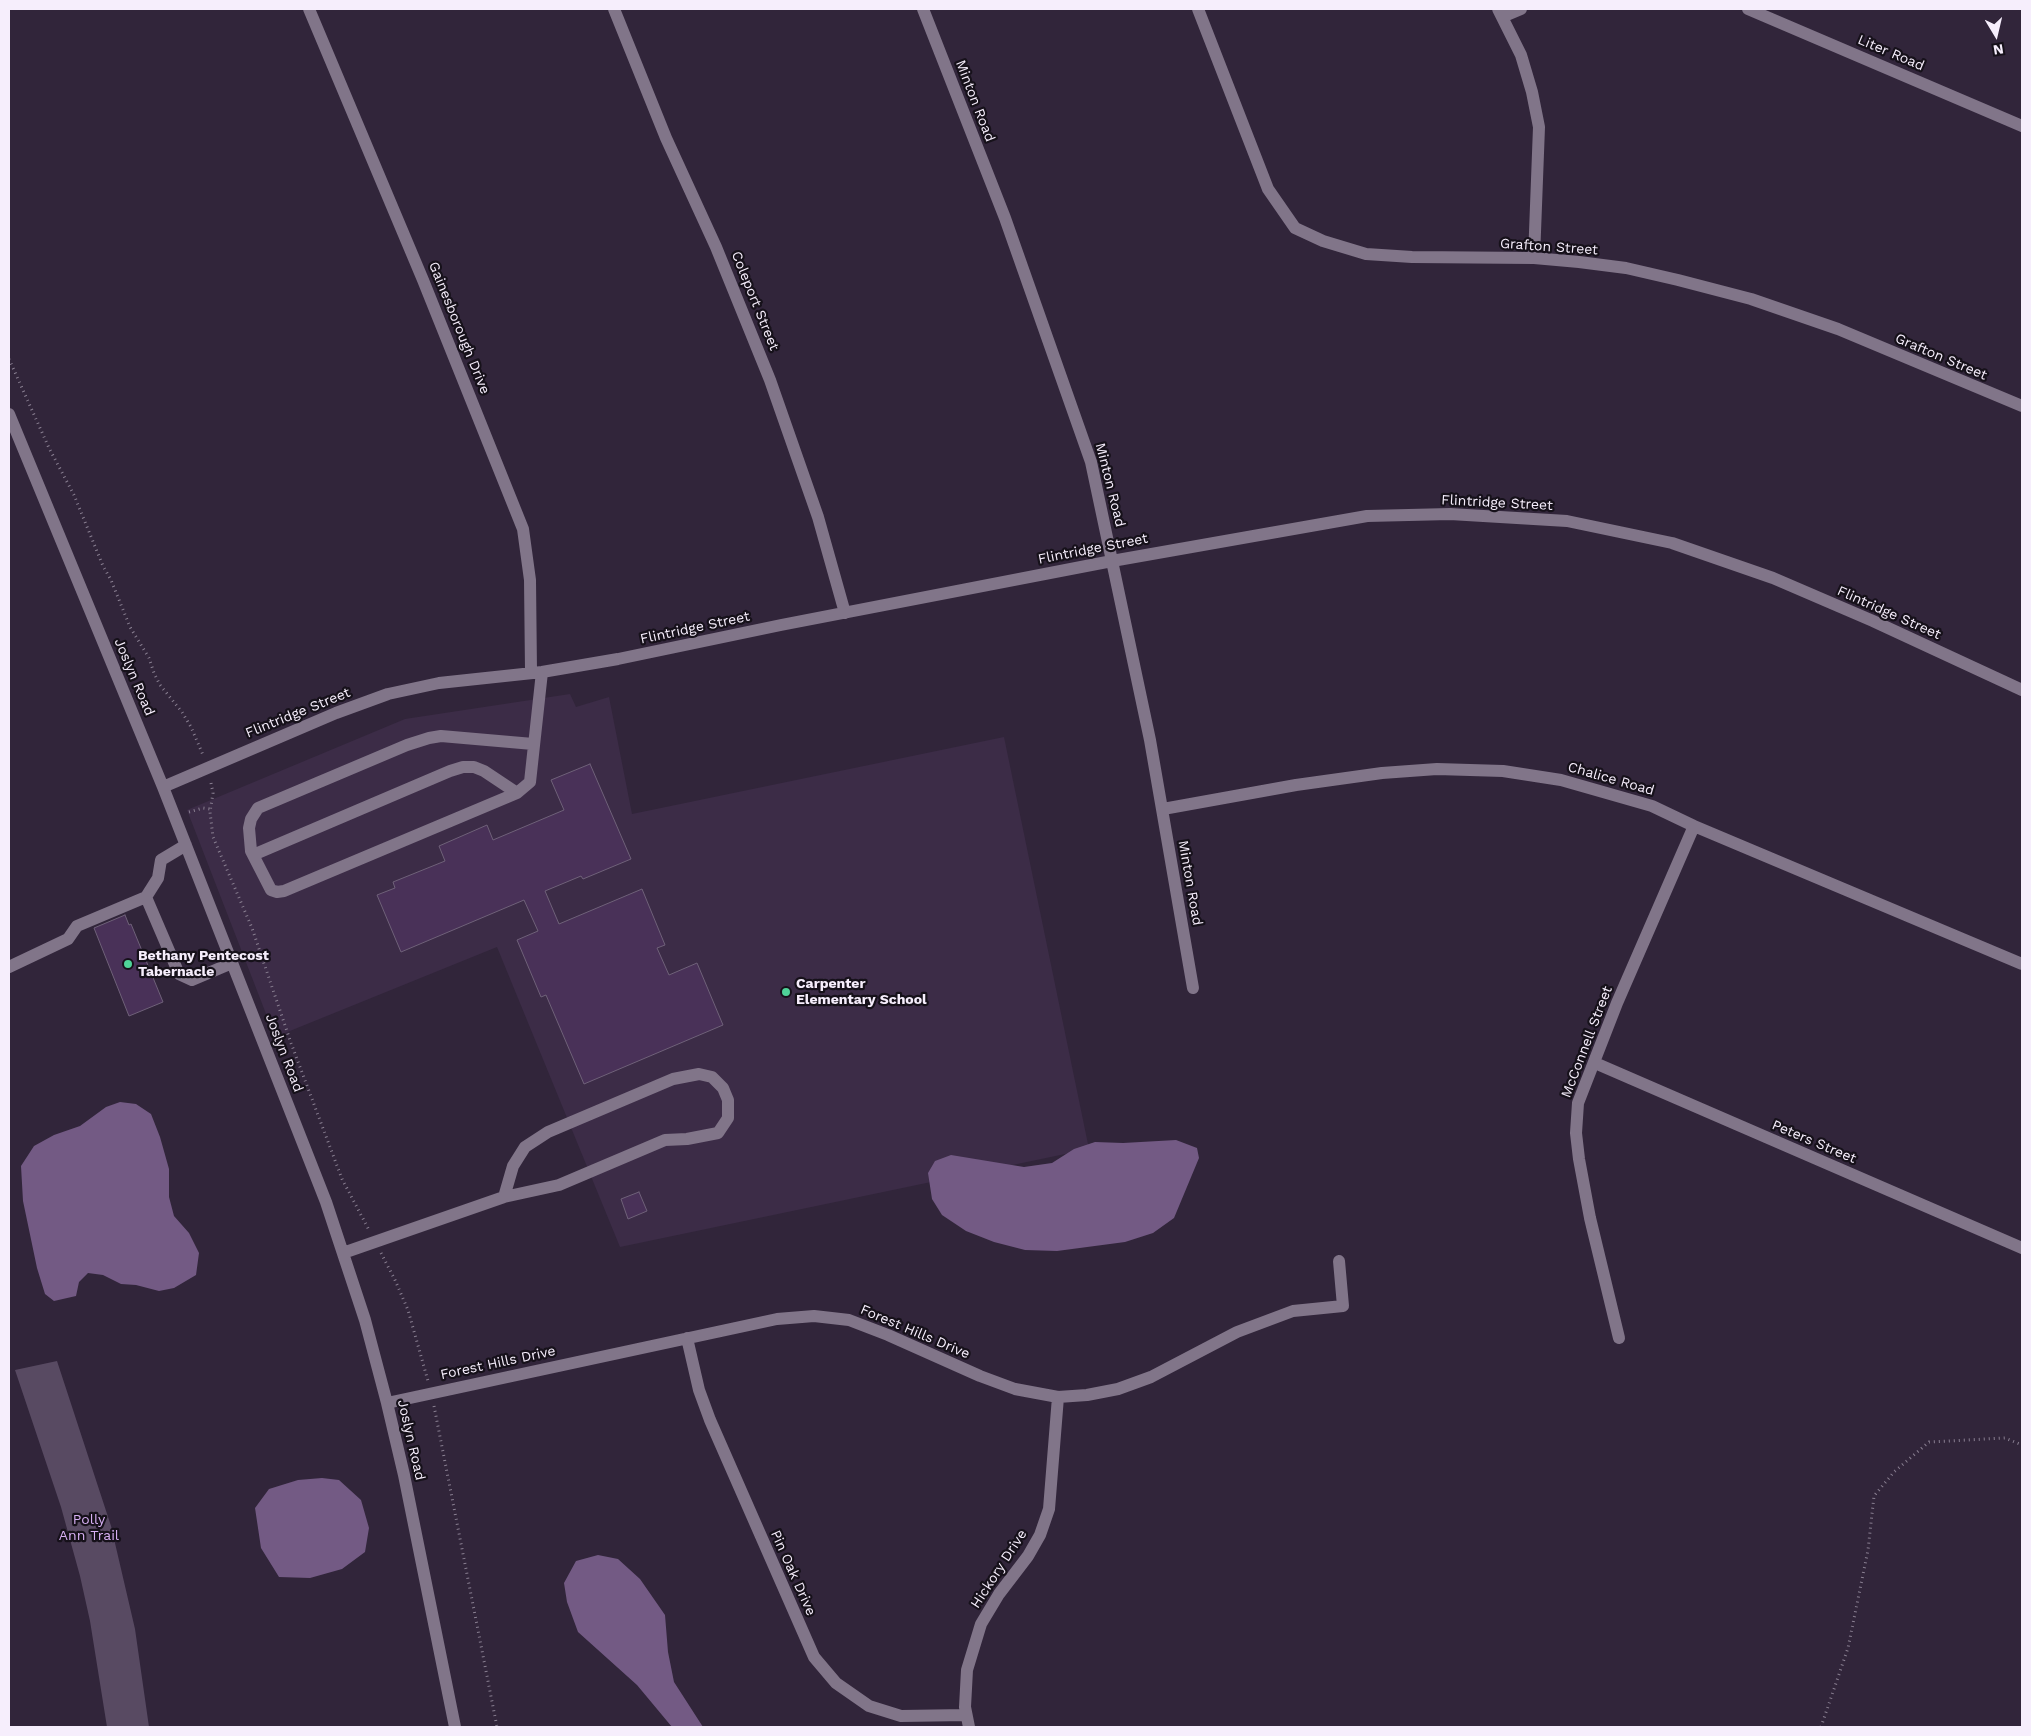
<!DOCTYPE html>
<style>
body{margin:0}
#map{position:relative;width:2031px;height:1736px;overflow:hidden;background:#31253a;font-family:"Work Sans",sans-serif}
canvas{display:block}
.frame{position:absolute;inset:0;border:10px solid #f6eefc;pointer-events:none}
.north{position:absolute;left:1971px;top:10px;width:50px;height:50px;-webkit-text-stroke:4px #16111a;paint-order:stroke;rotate:171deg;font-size:14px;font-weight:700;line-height:20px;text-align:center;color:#f6eefc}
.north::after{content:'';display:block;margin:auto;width:18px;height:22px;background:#f6eefc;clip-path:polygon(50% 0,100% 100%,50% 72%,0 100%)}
</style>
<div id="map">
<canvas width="2031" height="1736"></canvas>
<div class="frame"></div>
<div class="north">N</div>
</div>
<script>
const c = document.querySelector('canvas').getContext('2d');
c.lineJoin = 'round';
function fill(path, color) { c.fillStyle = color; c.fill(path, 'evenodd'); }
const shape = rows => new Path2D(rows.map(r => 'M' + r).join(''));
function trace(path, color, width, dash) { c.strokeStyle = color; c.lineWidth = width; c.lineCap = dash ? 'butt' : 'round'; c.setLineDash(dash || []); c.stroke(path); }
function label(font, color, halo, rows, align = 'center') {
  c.font = font + ' "Work Sans",sans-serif'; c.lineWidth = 4.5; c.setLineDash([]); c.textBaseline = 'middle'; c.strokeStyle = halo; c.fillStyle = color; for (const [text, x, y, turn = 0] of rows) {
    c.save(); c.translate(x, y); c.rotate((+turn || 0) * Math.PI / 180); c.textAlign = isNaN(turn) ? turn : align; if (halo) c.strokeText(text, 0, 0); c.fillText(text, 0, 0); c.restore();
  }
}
const built = shape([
 [570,694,576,707,609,697,632,814,1004,737,1089,1149,620,1247,497,947,275,1037,187,810,405,719]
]);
const green = shape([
 [57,1361,111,1526,135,1629,149,1727,107,1727,90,1621,80,1576,61,1507,15,1370]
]);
const water = shape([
 [120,1102,136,1104,151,1114,160,1137,169,1169,169,1197,174,1216,189,1233,199,1253,196,1275,174,1288,159,1291,136,1285,121,1284,103,1275,88,1273,79,1282,76,1296,54,1301,45,1294,37,1268,23,1201,21,1166,34,1146,54,1135,80,1126,106,1107],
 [1176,1140,1197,1148,1199,1158,1174,1218,1153,1233,1125,1242,1057,1251,1025,1250,994,1242,966,1231,942,1215,932,1199,928,1173,935,1161,951,1155,1024,1167,1052,1163,1074,1149,1095,1142,1123,1143],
 [322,1478,339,1480,361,1500,369,1528,365,1552,342,1569,310,1578,279,1577,261,1548,255,1508,269,1489,298,1480],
 [598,1555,618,1559,640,1579,665,1615,668,1652,674,1682,703,1727,672,1727,637,1685,578,1632,567,1602,564,1583,576,1561]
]);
const building = shape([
 [590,764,631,859,583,879,581,876,545,891,559,924,642,889,665,945,657,948,669,975,697,963,723,1025,584,1084,546,995,541,997,517,940,538,931,524,900,401,952,377,895,395,888,393,882,445,861,439,846,487,825,493,840,564,810,551,780,590,764],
 [125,915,129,925,131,924,163,1002,129,1016,94,928,125,915],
 [639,1192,647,1211,628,1219,621,1199,639,1192]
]);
const path = shape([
 [9,359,49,448,74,495,103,566,111,580,130,627,149,658,154,673,160,685,182,712,191,727,203,755],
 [211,783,213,793,210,812,213,837,252,928,291,1043,342,1179,369,1230],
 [189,812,203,808,210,809],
 [381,1253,395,1280,408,1310,428,1381],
 [434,1406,497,1727],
 [1821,1727,1848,1648,1868,1550,1874,1496,1894,1472,1929,1442,2005,1438,2022,1445]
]);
const minor = shape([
 [309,9,423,280,523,529,530,580,531,671],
 [614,9,666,138,716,247,770,380,818,517,845,613],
 [923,9,1005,218,1091,462,1150,740,1193,988],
 [1198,9,1268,189,1295,228,1323,241,1366,254,1412,257,1534,258,1579,262,1626,268,1678,280,1751,299,1838,329,2022,406],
 [1498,9,1521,55,1532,92,1539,127,1534,258],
 [1748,9,2022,126],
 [1502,17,1521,9],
 [9,414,163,787,326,1202,365,1320,387,1403,404,1475,455,1727],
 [533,744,441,736,429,738,407,745,258,808,251,819,249,828,251,851,271,890,277,892,284,891,517,793,530,782,542,672],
 [163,787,336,713,388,694,439,683,542,672,618,659,781,625,1112,561,1367,516,1450,514,1567,521,1672,543,1773,578,1873,621,2022,690],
 [1163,809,1296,785,1382,773,1437,769,1503,771,1561,780,1652,806,1694,826,2022,964],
 [253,855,450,771,463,767,474,767,484,771,517,793],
 [146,897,158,878,161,860,186,845],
 [9,967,68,939,77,926,146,897,179,974,192,980,232,963],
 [1595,1063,2022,1248],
 [343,1253,504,1197,559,1185,665,1140,687,1139,718,1133,728,1118,728,1100,723,1088,712,1077,699,1074,673,1079,548,1132,525,1147,513,1166,504,1197],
 [687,1338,699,1390,710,1420,814,1657,836,1683,869,1706,901,1716,966,1715],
 [1619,1338,1590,1218,1579,1159,1576,1133,1578,1103,1617,1003,1694,826],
 [387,1403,777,1319,814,1316,849,1320,888,1335,980,1376,1015,1389,1058,1397,1087,1395,1118,1389,1151,1377,1237,1332,1293,1311,1343,1306,1339,1261],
 [969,1727,965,1707,967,1670,981,1624,999,1594,1028,1556,1040,1535,1049,1509,1058,1397]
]);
const markers = [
 [128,964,5,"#4fd399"],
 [786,992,5,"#4fd399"]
];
const streetNames = [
 ["Liter Road",1891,53,23],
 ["Minton Road",975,101,69],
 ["Grafton Street",1549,247,4],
 ["Coleport Street",755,301,68],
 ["Gainesborough Drive",459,328,68],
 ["Grafton Street",1941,357,23],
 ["Minton Road",1110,485,76],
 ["Flintridge Street",1497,503,3],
 ["Flintridge Street",1093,549,-11],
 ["Flintridge Street",1889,613,24],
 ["Flintridge Street",695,628,-12],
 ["Joslyn Road",134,677,67],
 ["Flintridge Street",298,713,-22],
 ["Chalice Road",1611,779,16],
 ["Minton Road",1190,883,80],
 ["McConnell Street",1587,1042,-69],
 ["Joslyn Road",284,1053,69],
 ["Peters Street",1814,1142,23],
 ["Forest Hills Drive",915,1332,23],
 ["Forest Hills Drive",498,1363,-12],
 ["Joslyn Road",411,1440,77],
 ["Hickory Drive",999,1569,-57],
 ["Pin Oak Drive",793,1573,66]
];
const poiNames = [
 ["Bethany Pentecost",138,956],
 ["Tabernacle",138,972],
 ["Carpenter",796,984],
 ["Elementary School",796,1000]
];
const parkNames = [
 ["Polly",89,1520],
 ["Ann Trail",89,1536]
];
fill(built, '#3c2c47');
fill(green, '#584a62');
fill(water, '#735a84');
fill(building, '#493158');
trace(building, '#6f6179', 1);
trace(path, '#897f91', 3, [1, 4]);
trace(minor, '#817589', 12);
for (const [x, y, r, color] of markers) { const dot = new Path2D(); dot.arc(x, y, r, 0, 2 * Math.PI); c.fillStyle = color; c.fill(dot); trace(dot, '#16111a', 2); }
label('14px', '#f6eefc', '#16111a', streetNames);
label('bold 14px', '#f6eefc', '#16111a', poiNames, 'left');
label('14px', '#d8b0f4', '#16111a', parkNames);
</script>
